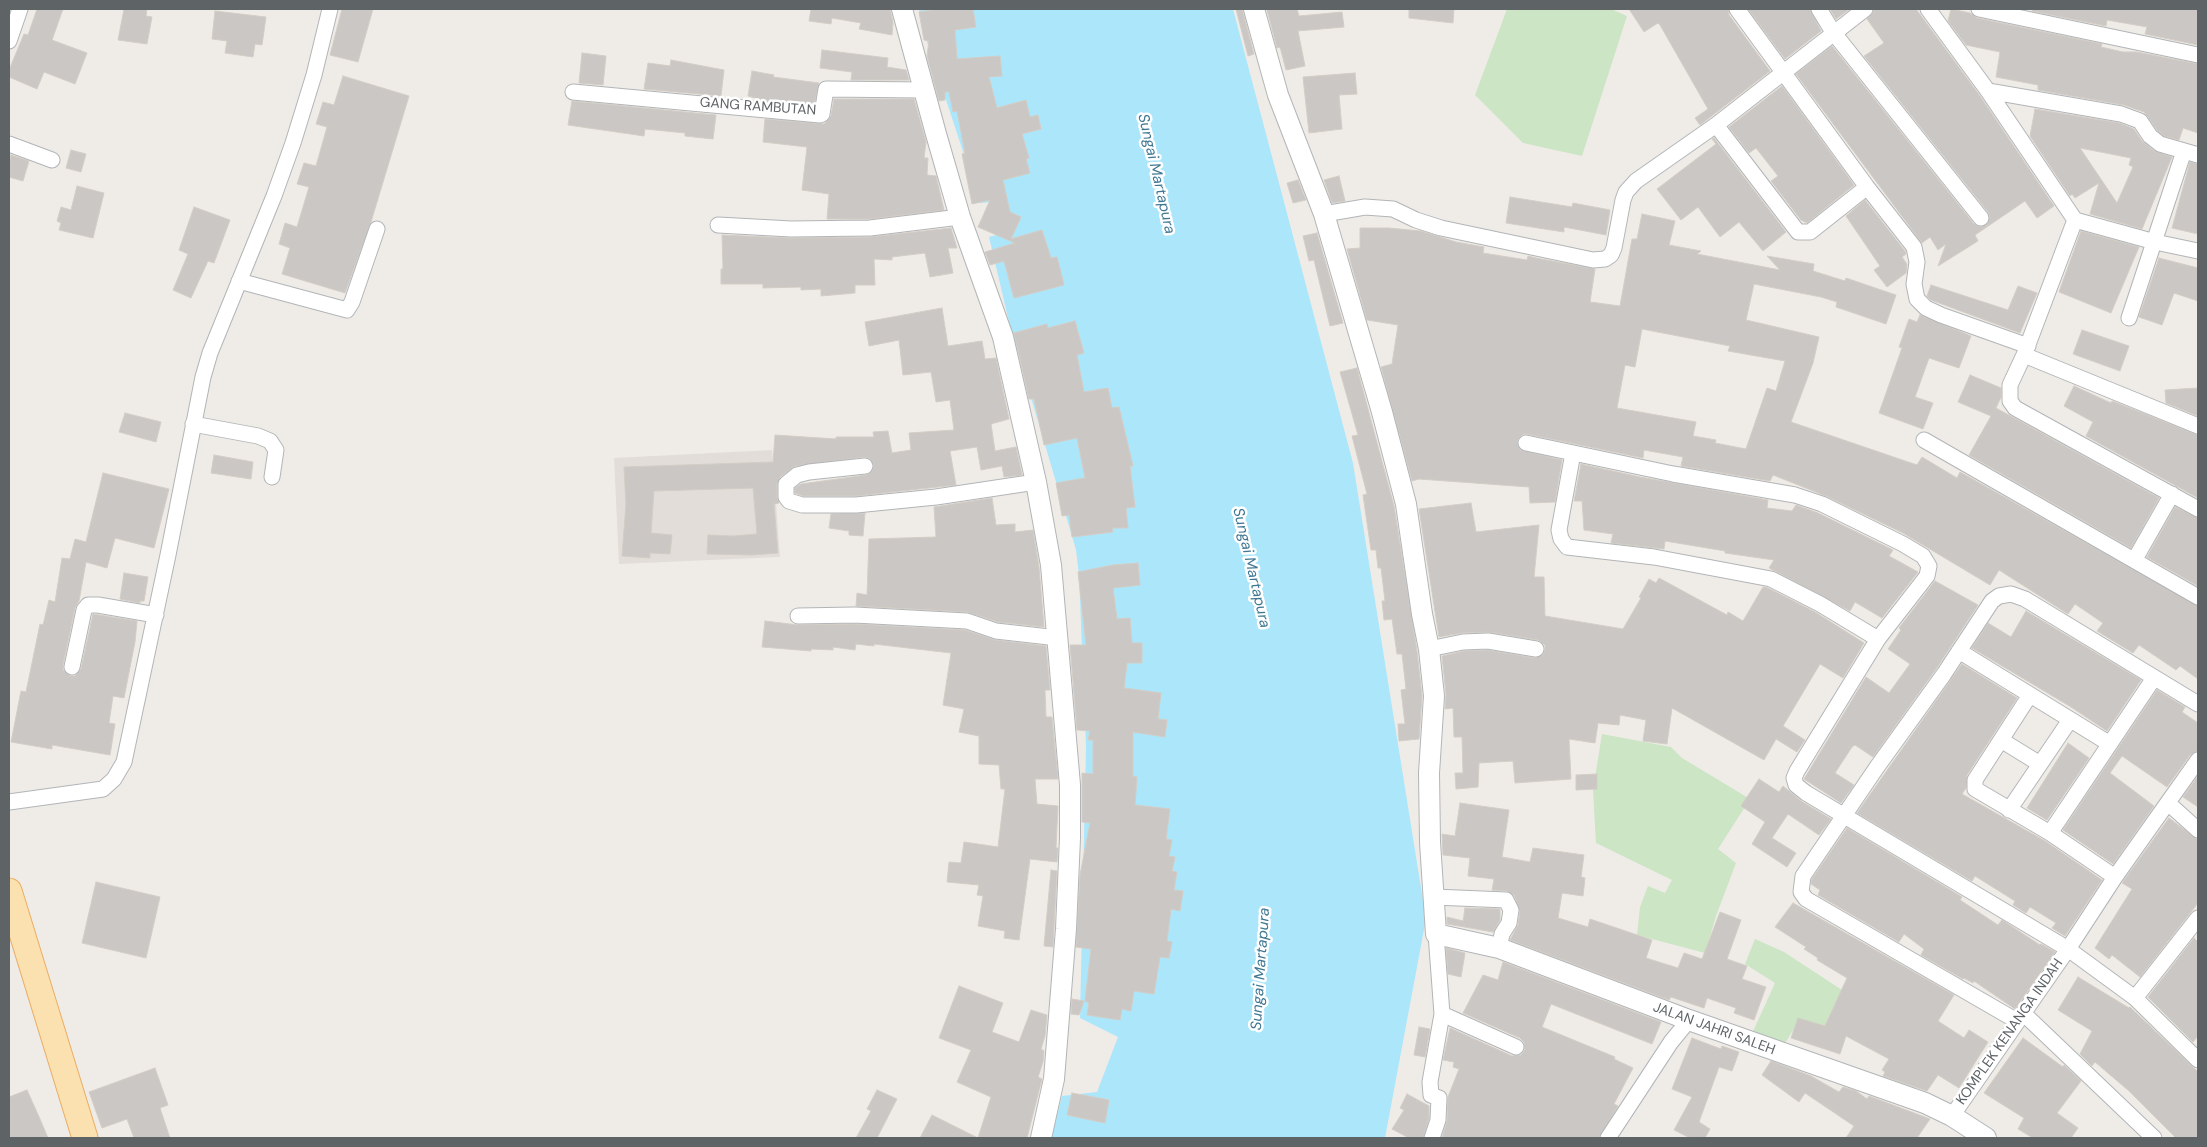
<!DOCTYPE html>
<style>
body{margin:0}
#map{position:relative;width:2207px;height:1147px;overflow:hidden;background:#efece7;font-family:"DM Sans",sans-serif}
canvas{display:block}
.frame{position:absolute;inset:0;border:10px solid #5e6366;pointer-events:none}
</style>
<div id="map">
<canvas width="2207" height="1147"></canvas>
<div class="frame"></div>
</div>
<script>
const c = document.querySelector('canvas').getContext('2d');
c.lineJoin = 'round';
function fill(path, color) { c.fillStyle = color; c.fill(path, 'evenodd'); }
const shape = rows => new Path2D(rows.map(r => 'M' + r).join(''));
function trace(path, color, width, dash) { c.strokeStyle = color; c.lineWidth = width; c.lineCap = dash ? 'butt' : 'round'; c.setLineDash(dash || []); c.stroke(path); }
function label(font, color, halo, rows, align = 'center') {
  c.font = font + ' "DM Sans",sans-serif'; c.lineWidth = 5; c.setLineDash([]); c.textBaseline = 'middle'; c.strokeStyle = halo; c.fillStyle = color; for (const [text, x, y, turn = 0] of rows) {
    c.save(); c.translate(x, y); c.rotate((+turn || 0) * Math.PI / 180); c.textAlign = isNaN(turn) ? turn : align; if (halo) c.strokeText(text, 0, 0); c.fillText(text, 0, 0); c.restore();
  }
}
const education = shape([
 [772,450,780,557,619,564,614,458]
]);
const green = shape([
 [1507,9,1611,9,1627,16,1582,156,1523,143,1475,95],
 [1602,734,1671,747,1682,758,1750,799,1718,849,1736,863,1716,916,1705,953,1637,935,1640,907,1648,886,1665,893,1672,880,1596,843,1593,790],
 [1755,939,1784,952,1842,990,1832,1010,1846,1019,1840,1034,1800,1019,1782,1048,1751,1036,1775,983,1745,964]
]);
const water = shape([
 [919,9,1233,9,1353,463,1426,919,1385,1138,1051,1138,1062,1096,1097,1092,1118,1037,1080,1018,1086,747,1079,575,1076,550,1010,326,989,237,1014,230,1006,201,980,203,922,27]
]);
const building = shape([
 [37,9,63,9,52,40,87,53,75,84,44,72,37,89,9,77,9,70,24,34,28,35,37,9],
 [124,9,147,9,146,16,152,17,147,44,118,40,124,9],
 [342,9,373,9,358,62,330,55,342,9],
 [811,9,890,9,893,23,892,35,859,29,861,23,832,18,831,24,809,21,811,9],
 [939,9,973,9,976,27,955,30,957,59,1000,56,1002,76,989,77,997,108,1026,100,1030,117,1038,115,1041,129,1022,134,1029,158,1026,159,1030,173,1003,180,1010,212,1021,217,1011,239,1042,230,1051,258,1057,257,1064,285,1014,298,1004,261,990,265,985,252,1015,243,978,227,990,200,972,204,962,154,965,153,957,111,953,112,949,92,945,92,945,100,939,101,927,56,929,41,924,40,919,12,939,9],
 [1236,9,1242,9,1254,54,1248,56,1236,9],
 [1271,9,1297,9,1299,16,1342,12,1344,27,1298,31,1305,66,1286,70,1280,47,1277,48,1267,10,1271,9],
 [1409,9,1454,9,1453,23,1409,18,1409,9],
 [1629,9,1728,9,1729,15,1770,71,1700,125,1695,118,1708,109,1660,25,1658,23,1644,32,1629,9],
 [1748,9,1810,9,1821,31,1785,59,1748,9],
 [1830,9,1850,9,1836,19,1830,9],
 [1874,9,1916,9,1980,96,2054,206,2037,218,2025,201,1975,235,1978,241,1938,266,1946,244,1938,250,1930,237,1922,243,1796,74,1832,46,1974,224,1982,227,1987,225,1990,217,1988,212,1864,56,1884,43,1867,19,1873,13,1874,9],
 [1951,9,1970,13,1977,18,2102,44,2101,47,2123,52,2137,52,2198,64,2198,133,2183,128,2179,140,2164,136,2157,130,2144,112,2124,105,2038,90,2038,85,1996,77,2000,52,1966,45,1948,21,1951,9],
 [2033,9,2198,9,2198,45,2145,34,2147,27,2107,20,2106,26,2032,11,2033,9],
 [215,11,266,17,262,45,255,44,253,57,225,53,227,41,212,39,215,11],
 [822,50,888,58,887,67,906,70,909,80,851,80,852,72,820,68,822,50],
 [582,53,606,56,603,85,579,83,582,53],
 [671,60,724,70,721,96,644,89,648,63,670,66,671,60],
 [752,71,774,75,773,77,819,83,814,105,766,101,748,96,752,71],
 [1355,73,1357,94,1339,95,1342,129,1309,133,1303,77,1355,73],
 [343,76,409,96,371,222,345,293,282,274,290,248,279,244,285,223,297,227,309,187,297,184,304,163,316,166,327,127,316,124,323,102,334,105,343,76],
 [1782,86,1854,185,1807,223,1801,220,1771,181,1778,176,1756,148,1749,153,1729,127,1782,86],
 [834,99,914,99,926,142,924,158,928,158,927,175,936,176,944,210,869,219,827,219,829,194,802,190,807,147,763,142,765,119,824,124,831,116,834,99],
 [572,101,716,115,713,139,685,136,685,133,645,129,644,136,568,125,572,101],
 [2035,109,2119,123,2134,129,2142,141,2154,151,2172,157,2142,229,2090,214,2099,183,2075,198,2072,194,2070,196,2030,136,2035,109],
 [2080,148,2131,158,2129,165,2133,167,2117,203,2080,148],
 [1714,138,1786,232,1763,251,1739,222,1720,237,1698,207,1681,220,1657,189,1716,144,1712,139,1714,138],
 [71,150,86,154,81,172,66,168,71,150],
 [11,155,29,161,23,181,9,177,9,163,11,155],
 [2190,162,2198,164,2198,234,2172,228,2190,162],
 [1339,176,1345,201,1332,203,1324,180,1339,176],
 [1298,180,1306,200,1293,203,1287,183,1298,180],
 [77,186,104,193,93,238,59,230,61,223,57,221,61,207,71,210,77,186],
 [1510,197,1572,207,1573,203,1610,210,1606,235,1564,227,1564,232,1506,223,1510,197],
 [1865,200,1905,251,1906,254,1902,257,1907,264,1906,273,1887,287,1874,270,1880,266,1846,216,1865,200],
 [194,207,230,220,214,263,208,261,191,298,173,290,188,254,179,250,194,207],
 [1642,214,1675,221,1669,245,1701,251,1697,254,1780,270,1767,256,1814,264,1813,271,1845,281,1846,278,1896,295,1886,324,1836,307,1837,302,1821,297,1754,284,1746,320,1819,337,1813,363,1791,422,1917,465,1922,457,1957,478,1960,472,2198,606,2198,679,2180,666,2176,670,2139,645,2133,653,2097,631,2103,623,2075,604,2068,614,1999,570,1990,585,1903,533,1826,496,1773,475,1770,481,1681,466,1683,457,1644,450,1643,458,1527,434,1523,434,1517,441,1520,450,1562,460,1555,502,1530,503,1529,487,1419,479,1412,481,1381,367,1392,364,1398,325,1367,320,1347,249,1360,248,1360,228,1389,228,1421,231,1456,242,1484,247,1483,253,1527,260,1528,256,1536,258,1595,269,1590,302,1620,306,1632,239,1637,239,1642,214],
 [1642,329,1730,346,1728,351,1785,361,1776,391,1767,388,1746,449,1715,443,1716,440,1693,436,1696,422,1617,408,1625,365,1635,367,1642,329],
 [951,228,957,248,948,248,953,273,930,277,925,253,892,257,892,260,874,259,875,285,855,285,855,293,821,296,821,289,801,290,801,287,763,288,763,284,721,284,721,269,723,269,722,235,791,238,870,237,951,228],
 [2081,231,2139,247,2111,313,2059,292,2081,231],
 [1317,233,1343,323,1330,326,1314,260,1309,261,1303,236,1317,233],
 [2159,258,2198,268,2198,301,2174,293,2162,325,2139,317,2159,258],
 [1931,285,2008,310,2018,286,2037,293,2020,333,1931,300,1927,296,1931,285],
 [942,308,948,346,982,341,985,359,996,358,1009,419,991,424,995,451,1016,447,1022,475,1004,477,1002,466,981,470,977,447,950,451,956,485,856,496,803,496,795,493,795,488,801,484,866,475,873,470,874,465,869,458,864,457,795,466,780,477,777,484,777,497,779,503,774,504,778,553,752,555,707,554,708,535,733,536,757,534,753,488,654,491,651,533,672,535,670,554,650,553,650,558,622,556,626,504,624,467,773,462,775,435,836,439,836,437,874,437,873,432,888,431,892,453,911,450,909,433,954,430,950,400,936,402,931,372,903,375,899,340,869,346,865,322,942,308],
 [1920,315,1971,336,1959,368,1929,358,1915,397,1933,403,1923,429,1879,413,1902,348,1899,347,1909,319,1917,322,1920,315],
 [1075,321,1084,353,1077,355,1084,392,1108,388,1112,408,1119,407,1133,466,1130,466,1135,507,1126,508,1128,528,1112,528,1113,532,1072,537,1069,515,1062,516,1056,483,1085,478,1077,438,1044,445,1034,399,1029,399,1014,333,1047,324,1048,328,1075,321],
 [2082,330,2129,346,2120,371,2073,354,2082,330],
 [1357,368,1394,506,1417,651,1422,696,1419,739,1399,741,1398,724,1405,724,1401,690,1406,689,1402,654,1397,654,1392,619,1384,620,1382,601,1385,601,1381,568,1378,568,1376,550,1371,550,1363,495,1367,494,1352,436,1358,435,1340,372,1357,368],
 [1970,375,2001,388,2001,397,1996,408,2159,498,2131,548,1969,455,1991,416,1958,402,1970,375],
 [2074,386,2111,403,2112,401,2198,435,2198,498,2086,436,2093,422,2064,406,2074,386],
 [2198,388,2198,416,2166,403,2165,390,2198,388],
 [125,413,161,422,156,442,119,432,125,413],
 [214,455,253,462,251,479,211,473,214,455],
 [1581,464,1640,477,1768,500,1767,508,1792,511,1796,505,1818,513,1893,550,1889,556,1918,572,1882,618,1855,602,1850,611,1773,570,1769,568,1774,560,1725,553,1725,551,1665,541,1664,549,1611,543,1613,534,1584,530,1582,501,1574,501,1581,464],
 [103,473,169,489,154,548,115,538,107,568,86,562,79,601,75,608,63,665,63,670,70,676,75,676,81,669,93,614,137,621,135,642,124,698,113,696,109,723,115,724,110,755,52,745,52,749,11,742,21,691,26,692,40,624,43,625,49,600,55,602,62,558,70,559,75,539,86,542,103,473],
 [992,498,996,525,1015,524,1015,532,1033,530,1039,567,1044,627,998,622,968,612,856,606,857,593,867,595,869,539,936,537,934,507,992,498],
 [1471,503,1476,532,1539,525,1534,577,1544,577,1545,616,1623,629,1641,598,1639,597,1649,579,1656,583,1659,578,1727,615,1728,612,1743,621,1763,587,1768,588,1815,612,1864,643,1843,678,1820,664,1783,726,1805,740,1797,752,1776,739,1764,760,1672,708,1667,744,1643,741,1646,720,1620,715,1619,725,1598,723,1595,743,1569,739,1571,779,1515,783,1513,761,1479,763,1478,787,1456,789,1455,773,1463,773,1462,737,1454,737,1453,708,1445,709,1446,695,1442,656,1464,651,1487,650,1535,658,1543,655,1545,650,1545,645,1538,640,1489,632,1462,633,1439,637,1419,509,1471,503],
 [2175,507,2198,518,2198,586,2147,557,2175,507],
 [865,513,863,536,849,535,849,531,829,528,831,514,865,513],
 [1138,563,1140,585,1113,588,1117,619,1130,618,1132,643,1142,643,1142,663,1127,663,1124,688,1161,693,1158,719,1167,720,1165,737,1133,732,1133,776,1137,777,1135,805,1170,809,1166,839,1172,840,1169,856,1175,857,1172,871,1177,872,1174,890,1183,891,1180,911,1171,909,1167,941,1172,942,1169,958,1160,957,1154,994,1134,991,1131,1011,1122,1009,1120,1020,1087,1015,1089,1003,1085,1001,1091,949,1076,947,1080,875,1090,823,1082,822,1082,773,1093,774,1093,740,1088,740,1090,731,1077,730,1070,645,1086,645,1078,572,1113,565,1138,563],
 [124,573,148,577,144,601,140,601,140,603,120,599,124,573],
 [1935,581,1978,605,1936,669,1873,757,1855,745,1852,747,1835,773,1854,785,1841,803,1804,779,1866,677,1889,693,1910,664,1888,649,1901,630,1899,628,1935,581],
 [2026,611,2141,680,2107,731,2071,707,1972,648,1988,623,2011,637,2026,611],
 [765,621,798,625,855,624,965,630,995,640,1046,646,1050,690,1045,690,1046,717,1052,717,1058,779,1035,779,1037,804,1058,806,1056,848,1058,848,1057,862,1030,859,1019,940,1004,938,1005,931,978,926,983,896,977,895,979,885,947,882,949,862,961,863,964,842,998,847,1005,789,1001,789,999,765,979,764,979,736,959,732,964,709,943,705,951,653,874,644,874,646,856,644,855,650,833,647,833,650,811,649,811,651,762,647,765,621],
 [1962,664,2017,698,1967,775,1966,788,1962,794,2045,841,2102,880,2065,936,2052,928,2056,923,2030,907,2026,913,2013,905,2015,901,1975,876,1972,881,1857,813,1962,664],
 [2157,690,2185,707,2182,712,2198,723,2198,751,2190,755,2167,787,2122,756,2110,773,2154,806,2113,864,2063,830,2157,690],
 [2068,743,2089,758,2047,820,2027,808,2068,743],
 [1597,774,1597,789,1576,790,1576,775,1597,774],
 [2198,776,2198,807,2183,797,2198,776],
 [1759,779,1779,792,1783,786,1801,801,1831,819,1819,835,1788,814,1772,838,1796,853,1787,867,1752,844,1765,822,1741,806,1759,779],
 [1460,803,1509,810,1502,857,1530,862,1533,848,1584,855,1581,877,1585,878,1583,896,1562,893,1558,918,1588,927,1590,919,1652,940,1646,958,1678,968,1684,953,1702,959,1720,912,1741,920,1727,959,1747,966,1742,979,1766,987,1754,1020,1734,1013,1736,1008,1707,998,1704,1008,1671,997,1669,1000,1510,940,1518,925,1520,911,1514,895,1507,891,1492,890,1494,879,1468,876,1470,858,1443,855,1442,834,1455,836,1460,803],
 [2169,818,2198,840,2198,903,2140,977,2112,955,2109,959,2095,948,2132,889,2122,883,2169,818],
 [1847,828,1962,897,1960,900,1998,925,2002,920,2040,945,2041,944,2055,952,2015,1009,1974,981,1973,983,1964,978,1963,979,1921,955,1924,949,1904,934,1899,942,1818,895,1820,890,1811,884,1812,879,1847,828],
 [1051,870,1057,871,1053,947,1044,946,1051,870],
 [96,882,160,897,146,958,82,943,96,882],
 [1793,903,1954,995,1938,1021,1964,1038,1969,1030,1988,1042,1959,1088,1938,1075,1927,1091,1883,1076,1885,1072,1882,1070,1889,1059,1846,1036,1840,1054,1791,1038,1798,1018,1825,1026,1847,978,1817,960,1818,958,1804,949,1806,947,1775,927,1793,903],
 [1465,908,1500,909,1500,920,1493,932,1447,924,1447,917,1463,921,1465,908],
 [2194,938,2198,942,2198,1036,2193,1042,2148,997,2194,938],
 [1446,948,1465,953,1461,977,1448,974,1446,948],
 [1503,962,1661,1022,1652,1044,1551,1004,1542,1027,1615,1057,1614,1059,1633,1068,1614,1104,1618,1106,1599,1138,1442,1138,1447,1121,1448,1097,1459,1069,1453,1067,1454,1062,1443,1060,1450,1028,1512,1056,1521,1055,1525,1050,1524,1042,1520,1038,1463,1013,1483,975,1498,980,1503,962],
 [2078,977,2129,1008,2130,1007,2198,1072,2198,1138,2176,1138,2129,1091,2095,1062,2092,1066,2080,1054,2092,1031,2058,1010,2078,977],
 [959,986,1003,1003,992,1032,1019,1042,1031,1010,1047,1015,1045,1036,1041,1049,1044,1051,1043,1062,1038,1077,1042,1079,1027,1138,978,1138,991,1097,957,1082,971,1050,939,1038,959,986],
 [1072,999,1084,1001,1079,1015,1071,1014,1072,999],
 [1419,1027,1430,1029,1425,1057,1414,1055,1419,1027],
 [1692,1038,1721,1049,1722,1046,1739,1052,1732,1071,1719,1067,1699,1122,1710,1129,1705,1138,1690,1138,1674,1130,1692,1097,1672,1089,1692,1038],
 [2023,1038,2063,1067,2064,1065,2081,1081,2057,1113,2078,1128,2071,1138,2033,1138,2018,1129,2024,1118,1984,1093,2023,1038],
 [1771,1061,1811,1076,1839,1092,1843,1087,1856,1091,1867,1099,1869,1096,1930,1119,1917,1138,1846,1138,1854,1126,1805,1093,1799,1102,1762,1075,1771,1061],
 [155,1068,168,1105,160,1108,170,1138,134,1138,127,1119,102,1128,89,1092,155,1068],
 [27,1090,40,1119,48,1138,9,1138,9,1097,27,1090],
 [877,1090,897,1099,877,1138,856,1138,871,1111,867,1109,877,1090],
 [1072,1093,1109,1100,1105,1123,1067,1115,1072,1093],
 [1407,1094,1429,1106,1429,1118,1423,1138,1409,1138,1392,1129,1404,1110,1400,1108,1407,1094],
 [932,1115,978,1138,920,1138,932,1115]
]);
const minor = shape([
 [1737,9,1867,187,1914,247,1917,262,1914,284,1917,299,1926,308,1941,315,2028,346],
 [1819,9,1833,32,1981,218],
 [1928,9,1988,91,2075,220,2155,242,2198,251],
 [1979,9,2198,55],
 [9,41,20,9],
 [1988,91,2121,114,2140,121,2150,136,2160,144,2198,155],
 [573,92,820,115,822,114,826,89,923,90],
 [1716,125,1798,232,1810,232,1867,187],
 [9,144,52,160],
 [1324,214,1365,207,1393,209,1416,220,1441,228,1593,260,1605,259,1611,255,1614,248,1623,200,1626,192,1636,181,1716,125,1865,9],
 [2075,220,2024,355,2010,385,2010,401,2015,408,2198,509],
 [718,225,791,229,870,228,960,217],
 [239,281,347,310,352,302,377,229],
 [2129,318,2184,151],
 [2024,355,2198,426],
 [193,424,258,436,270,441,276,450,272,477],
 [1924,440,2198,597],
 [1526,443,1673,474,1795,495,1822,504,1903,544,1923,556,1929,566,1927,576,1878,639,1797,771,1794,778,1796,785,1806,793,2068,949,2135,998,2198,1060],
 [1573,453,1559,530,1561,539,1567,547,1654,557,1771,579,1820,604,1878,639],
 [865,466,809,472,797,475,786,484,786,497,789,501,802,505,856,505,936,497,1036,482],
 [2135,559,2172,494],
 [798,616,855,615,967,621,996,631,1058,638],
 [1429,649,1463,642,1488,641,1536,649],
 [1959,651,2110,744],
 [72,667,84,610,88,605,98,605,156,615],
 [2030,695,1975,780,1975,789,2050,833,2115,877],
 [2001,740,2040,764],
 [9,802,103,789,114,779,124,762,168,555,203,377,210,353,274,196,293,143,314,75,330,9],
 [2168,803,2198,830],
 [2009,810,2070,720],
 [2050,833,2154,678],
 [1434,897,1506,900,1511,910,1509,923,1502,934,1499,948],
 [2135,998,2198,918],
 [2023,1013,2154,1138],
 [1442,1014,1516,1047],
 [2017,1021,1806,899,1801,892,1803,876,1877,767,1944,674,1992,601,1999,596,2011,594,2025,599,2198,704],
 [1952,1116,2068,949,2115,877,2198,760],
 [1432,1138,1438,1120,1439,1098,1431,1095,1430,1082,1442,1014,1436,934],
 [1608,1138,1671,1042,1689,1020]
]);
const tertiary = shape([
 [902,9,936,134,960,217,1003,337,1036,482,1051,565,1070,785,1070,838,1066,929,1054,1079,1041,1138],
 [1254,9,1278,95,1324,214,1382,412,1406,504,1422,614,1429,649,1434,696,1429,773,1430,842,1436,934,1499,948,1689,1020,1925,1103,1952,1116,1986,1138]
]);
const primary = shape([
 [9,891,85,1138]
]);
const streetNames = [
 ["GANG RAMBUTAN",758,107,4],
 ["JALAN JAHRI SALEH",1714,1029,20],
 ["KOMPLEK KENANGA INDAH",2010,1032,-55]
];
const waterNames = [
 ["Sungai Martapura",1156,174,77],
 ["Sungai Martapura",1251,568,77],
 ["Sungai Martapura",1261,969,-86]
];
fill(education, '#e2ddd8');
fill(green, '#cbe5c5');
fill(water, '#ace6fa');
fill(building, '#cbc7c4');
trace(building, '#d4cdc5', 1);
trace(minor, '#b2b5b8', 17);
trace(tertiary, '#b2b5b8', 22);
trace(primary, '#eaac65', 27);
trace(minor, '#fff', 15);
trace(tertiary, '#fff', 20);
trace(primary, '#fbe1b0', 25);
label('14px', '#5e6366', '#fff', streetNames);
label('italic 15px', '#3f7793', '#fff', waterNames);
</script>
